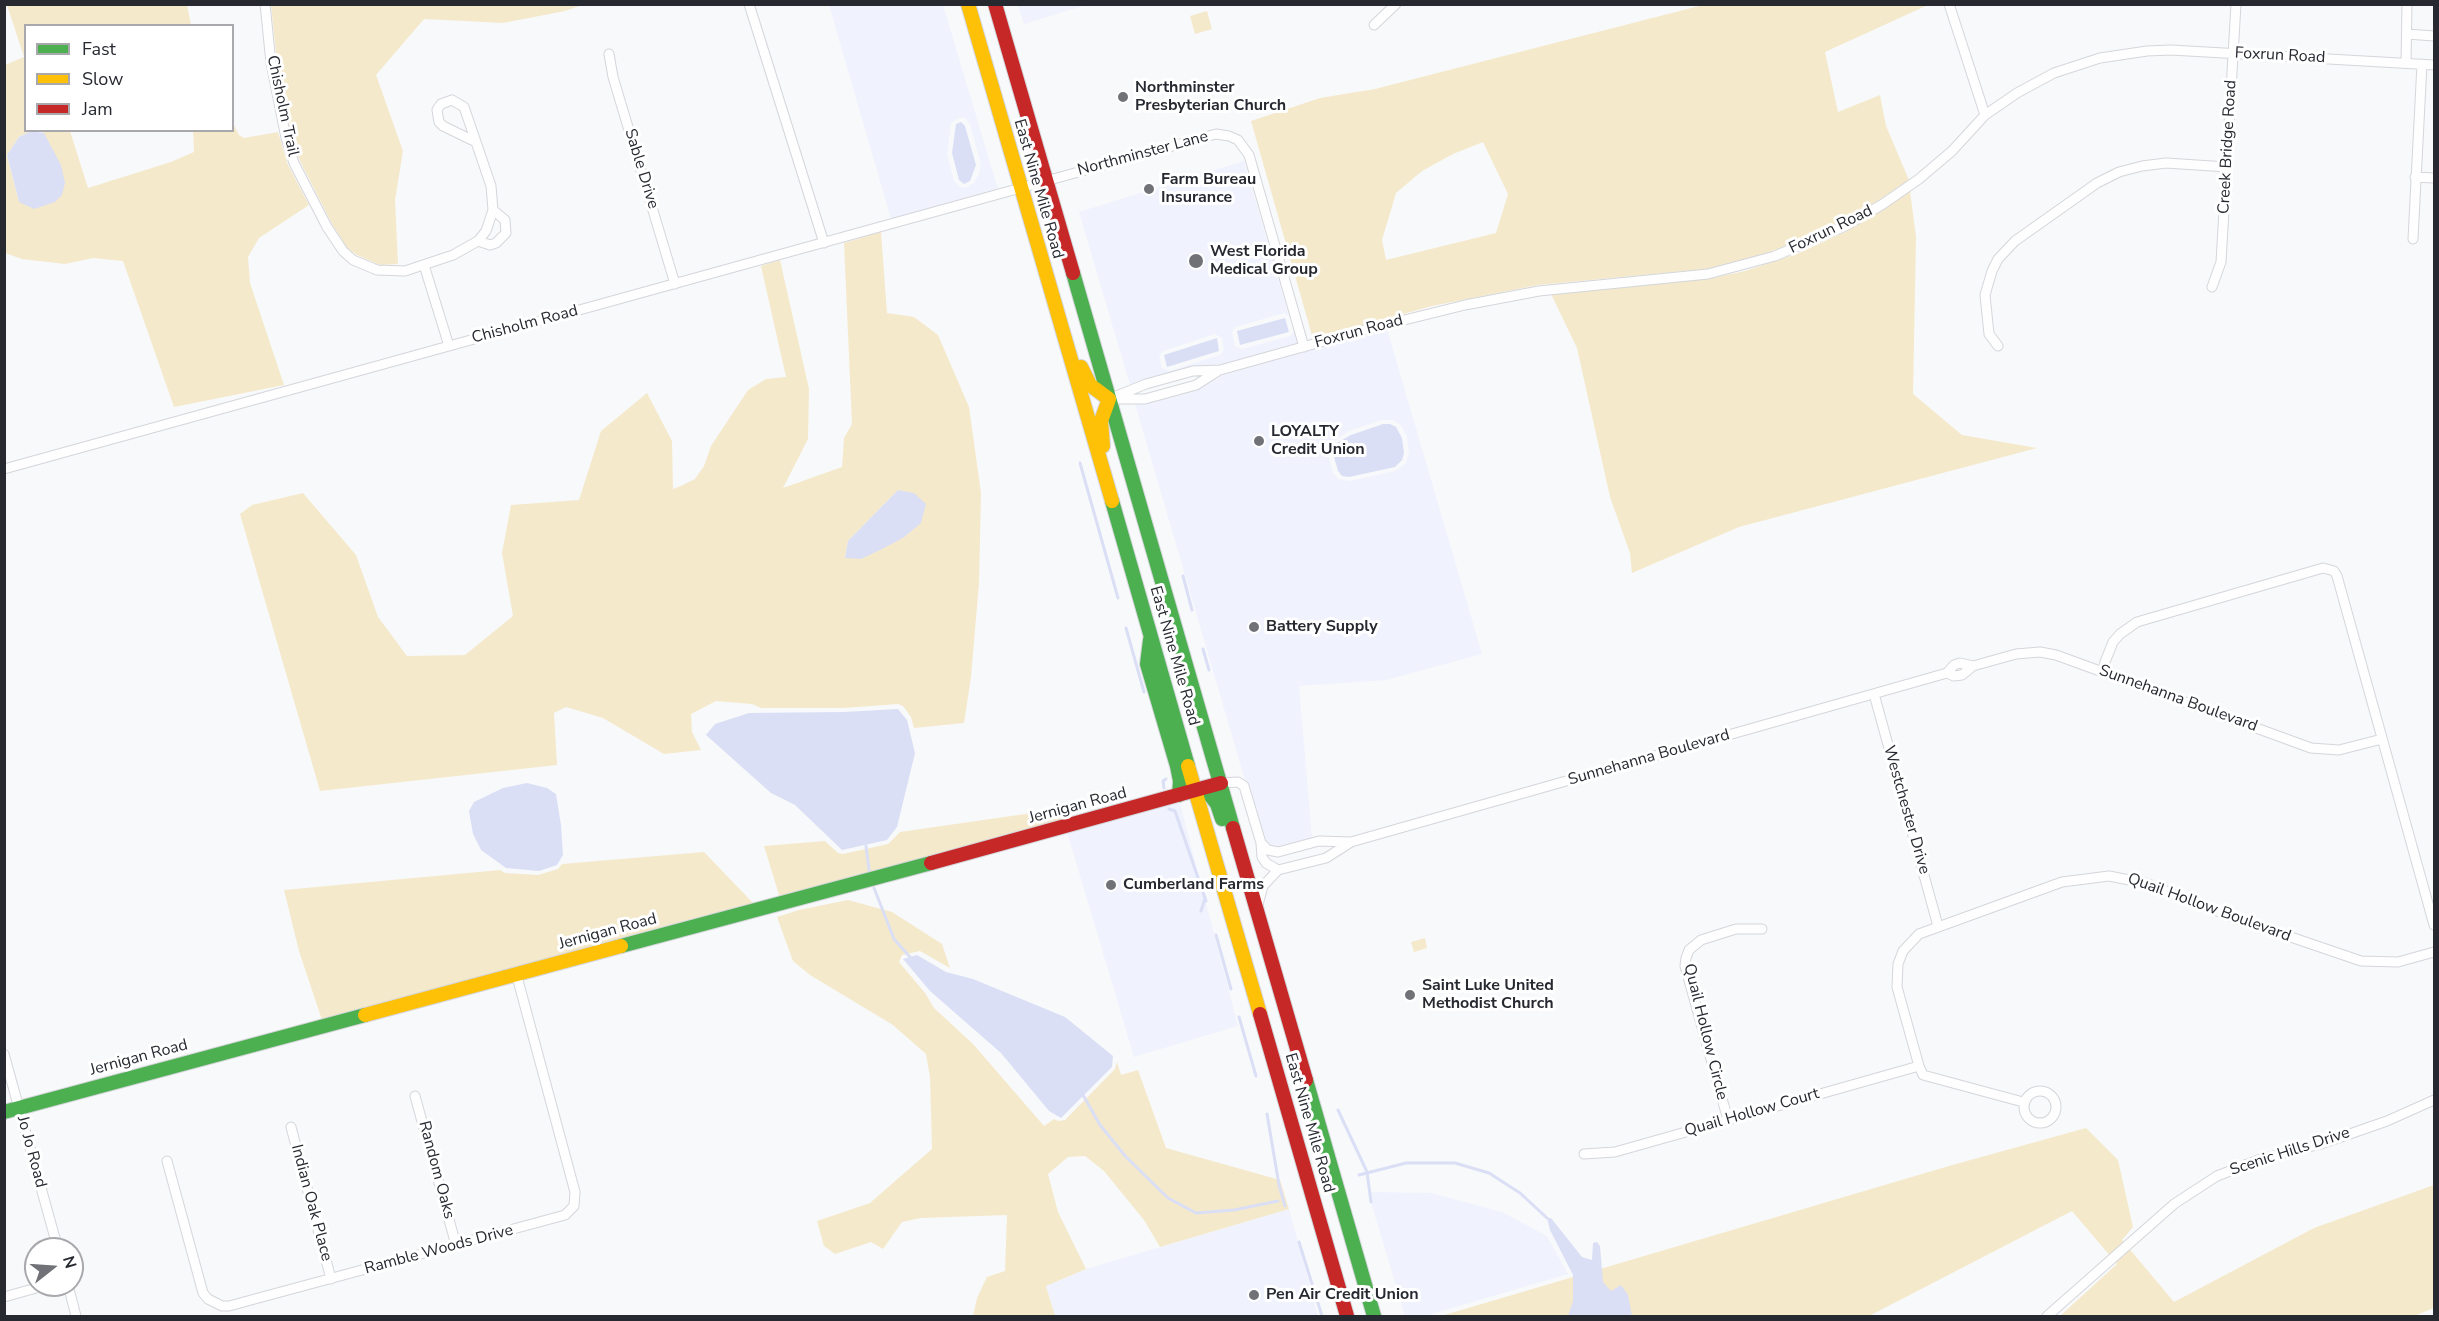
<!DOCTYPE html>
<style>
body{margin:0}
#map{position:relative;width:2439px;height:1321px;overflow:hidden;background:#f8f9fb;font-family:"Nunito Sans",sans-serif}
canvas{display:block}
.frame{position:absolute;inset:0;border:6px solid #272931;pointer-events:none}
.legend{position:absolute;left:24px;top:24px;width:210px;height:108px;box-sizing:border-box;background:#fff;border:2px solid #a9a9ad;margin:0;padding:8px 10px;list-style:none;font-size:18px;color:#272931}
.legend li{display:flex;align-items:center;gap:12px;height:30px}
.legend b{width:30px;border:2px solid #a9a9ad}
.north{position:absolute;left:24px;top:1237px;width:60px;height:60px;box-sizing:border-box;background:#fff;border:2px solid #a9a9ad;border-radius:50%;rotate:73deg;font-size:16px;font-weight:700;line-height:24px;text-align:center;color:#272931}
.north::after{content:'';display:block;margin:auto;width:21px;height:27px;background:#707278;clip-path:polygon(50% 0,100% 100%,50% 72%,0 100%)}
</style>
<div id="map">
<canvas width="2439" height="1321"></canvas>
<div class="frame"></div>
<ul class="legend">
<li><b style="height:8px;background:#4caf50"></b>Fast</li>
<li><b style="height:8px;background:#ffc107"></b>Slow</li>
<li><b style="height:8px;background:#c62828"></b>Jam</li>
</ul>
<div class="north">N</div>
</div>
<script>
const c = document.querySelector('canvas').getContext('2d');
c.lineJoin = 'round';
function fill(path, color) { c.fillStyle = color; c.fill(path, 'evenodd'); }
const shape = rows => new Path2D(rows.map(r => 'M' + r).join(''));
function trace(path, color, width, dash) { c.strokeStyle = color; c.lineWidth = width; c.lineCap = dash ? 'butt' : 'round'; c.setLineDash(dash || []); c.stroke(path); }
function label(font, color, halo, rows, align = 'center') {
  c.font = font + ' "Nunito Sans",sans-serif'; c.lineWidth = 6; c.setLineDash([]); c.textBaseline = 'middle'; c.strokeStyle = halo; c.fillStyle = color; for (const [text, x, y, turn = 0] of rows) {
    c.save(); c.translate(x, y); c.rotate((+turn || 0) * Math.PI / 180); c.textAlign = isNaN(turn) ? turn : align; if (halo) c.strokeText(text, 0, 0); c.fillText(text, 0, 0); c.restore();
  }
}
const built = shape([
 [829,5,943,5,998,189,891,219],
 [959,118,965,118,970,124,981,164,979,174,974,183,965,188,960,187,954,181,947,155,951,123],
 [1018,5,1018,4,1086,5,1024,24],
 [1244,161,1289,316,1284,313,1236,327,1232,332,1235,346,1242,349,1290,336,1294,331,1297,343,1222,364,1192,366,1130,385,1079,212],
 [1215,334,1222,338,1224,350,1220,355,1169,371,1162,368,1159,356,1163,351],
 [1387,329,1482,654,1386,680,1299,686,1312,838,1278,846,1271,845,1266,841,1249,784,1245,780,1135,404,1146,404,1198,390,1225,374],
 [1382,420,1393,420,1401,425,1407,437,1409,452,1406,463,1395,471,1350,481,1338,479,1333,473,1329,458,1328,450,1331,443,1349,431],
 [1179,800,1238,1026,1134,1057,1067,832],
 [1368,1192,1431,1193,1502,1212,1547,1236,1568,1274,1425,1316,1405,1316],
 [1289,1209,1318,1316,1055,1316,1046,1286,1086,1269]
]);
const green = shape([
 [7,5,187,5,191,25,26,26,26,130,31,131,19,137,7,155,19,202,44,133,40,131,70,131,88,188,171,162,194,152,193,131,232,130,233,123,239,135,244,138,278,132,288,165,309,205,259,238,248,257,250,283,284,385,174,407,123,261,93,258,65,264,22,259,5,253,5,65,24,57],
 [271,5,271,4,582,5,565,11,503,23,424,19,376,75,403,151,395,200,398,264,380,265,357,255,347,248,332,224,300,161,291,136,277,62],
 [1703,5,1928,5,1825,52,1838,112,1880,95,1886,126,1909,180,1879,200,1842,222,1795,243,1743,261,1707,269,1538,285,1432,306,1313,339,1251,121,1320,98,1375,89],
 [1483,142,1508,194,1496,233,1386,260,1382,240,1396,193,1422,171,1453,154],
 [1207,11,1212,29,1195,34,1190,16],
 [1910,191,1916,237,1913,394,1962,435,2037,448,1739,527,1632,573,1630,553,1610,497,1577,348,1551,294,1708,279,1745,271,1799,253,1847,231],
 [881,232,887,313,914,317,938,335,969,407,981,493,979,583,971,677,964,723,914,728,911,717,903,706,898,704,844,708,761,708,752,704,716,701,691,714,692,732,701,750,664,754,603,718,566,707,554,713,557,765,320,791,240,514,252,505,303,493,356,555,378,617,407,656,465,655,513,616,502,553,511,505,579,500,601,431,647,393,672,441,673,489,681,486,695,479,704,466,711,446,748,390,766,379,786,377,761,266,780,260,809,389,808,439,783,488,842,467,844,438,852,424,844,243],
 [898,490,845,558,848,541],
 [1060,809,1064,822,780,898,764,846,825,841,838,853,843,854,888,844,900,832],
 [704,852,754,904,322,1020,299,951,284,890,500,870,505,873,538,875,558,869,562,864],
 [848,900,892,912,942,944,950,968,920,951,902,955,899,962,925,993,934,1008,973,1044,1044,1126,1054,1119,1058,1121,1065,1120,1115,1069,1117,1062,1121,1075,1138,1070,1166,1148,1280,1180,1289,1209,1160,1247,1144,1220,1104,1171,1085,1156,1068,1157,1048,1174,1058,1212,1086,1269,1046,1286,1055,1316,973,1316,977,1298,987,1277,1005,1271,1007,1215,921,1218,902,1222,883,1249,871,1242,835,1254,824,1246,817,1221,870,1203,932,1149,930,1077,926,1054,893,1025,810,975,793,961,777,917,799,910],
 [1425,938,1427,948,1414,952,1411,942],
 [2086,1128,2118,1160,2133,1227,2122,1240,2174,1302,2314,1228,2434,1185,2434,1308,2414,1316,2060,1316,2117,1264,2072,1211,1869,1316,1441,1316,1949,1166]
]);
const water = shape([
 [961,122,965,126,976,165,970,181,964,184,959,180,952,153,956,124],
 [31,131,44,133,61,165,65,183,62,195,55,202,34,209,19,202,7,155,19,137],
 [1285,318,1289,332,1240,345,1237,331],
 [1217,338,1219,351,1167,367,1164,355],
 [1383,424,1390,424,1396,427,1402,438,1404,453,1402,460,1395,467,1349,477,1342,476,1338,471,1334,457,1333,449,1335,444,1351,435],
 [898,490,914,493,926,504,921,523,903,538,882,549,861,559,845,558,848,541],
 [898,709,907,720,915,753,897,827,887,840,842,850,795,805,771,793,706,735,715,724,749,713,843,712],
 [527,783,547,788,556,794,561,825,563,855,557,865,539,871,506,868,481,850,473,834,469,811,474,802,503,788],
 [917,955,946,972,973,979,1065,1017,1113,1056,1112,1067,1061,1118,1049,1111,1001,1053,930,991,903,959],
 [1547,1218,1551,1218,1582,1257,1592,1260,1593,1243,1597,1242,1600,1246,1603,1282,1611,1291,1621,1285,1628,1295,1632,1316,1568,1316,1573,1301,1573,1275,1550,1230]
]);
const stream = shape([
 [1080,463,1118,598],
 [1183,576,1192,610],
 [1126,628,1144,692],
 [1203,649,1209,670],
 [1164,788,1163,781,1166,779],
 [1169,809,1175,811,1206,901],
 [866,846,869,870],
 [874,888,894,939,910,957],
 [1201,911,1205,899],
 [1216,935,1231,989],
 [1239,1017,1256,1076],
 [1083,1095,1100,1125,1126,1157,1168,1198,1196,1213,1234,1210,1278,1201],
 [1338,1110,1367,1172,1371,1202],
 [1267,1114,1279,1185,1285,1206],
 [1359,1175,1406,1163,1455,1163,1489,1173,1520,1193,1547,1218],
 [1299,1242,1322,1316]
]);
const street = shape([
 [265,4,271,63,286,138,294,163,327,227,343,251,353,260,377,270,405,271,453,255,478,241,486,231,493,210,491,186,476,142],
 [749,4,824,243],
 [1949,4,1985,115],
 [1374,25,1396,4],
 [2407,34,2434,36],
 [609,54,613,77,675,284],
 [2406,63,2407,4],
 [452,100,464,107,476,142,443,126,439,122,437,110,441,104,452,100],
 [2415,177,2434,178],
 [2413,239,2422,64],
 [478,241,490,245,496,243,506,233,505,220,493,210],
 [424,265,449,346],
 [2212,287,2221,262,2236,4],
 [1998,346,1989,334,1985,295,1992,271,1998,259,2015,241,2097,183,2119,172,2142,166,2166,163,2227,167],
 [1109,399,1146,384,1193,371,1220,370,1364,330,1465,305,1539,291,1708,274,1775,256,1845,226,1883,204,1919,179,1952,151,1985,115,2017,93,2054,73,2100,58,2147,51,2171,50,2434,65],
 [1115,399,1145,399,1196,385,1218,371],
 [4,469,1216,134,1229,136,1238,140,1249,155,1304,347],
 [1973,666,1960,663,1954,665,1947,673,1954,676,1962,675,1973,666,2016,654,2040,652,2056,655,2311,748,2339,750,2382,739],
 [2103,672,2105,662,2113,642,2120,634,2137,622,2323,568,2334,571,2337,576,2434,925],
 [1874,694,1938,926],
 [1221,783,1238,782,1244,786,1261,843,1262,857,1266,863,1278,870,1326,858,1351,842,1947,673],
 [1261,843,1268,850,1278,852,1319,841,1350,842],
 [1257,908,1263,886,1278,870],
 [4,1054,58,1249],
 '2024 1107a16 16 0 1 1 32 0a16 16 0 1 1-32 0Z',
 [415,1096,456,1245],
 [2023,1102,1923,1075,1919,1066,1897,987,1898,964,1903,951,1919,934,2062,882,2109,876,2145,883,2238,919,2361,961,2398,962,2434,952],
 [1728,1120,1685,966,1686,958,1689,950,1701,940,1736,929,1762,929],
 [291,1127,331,1279],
 [1584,1154,1615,1152,1919,1066],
 [167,1161,203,1293,208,1299,222,1306,229,1306,565,1215,574,1206,575,1192,516,973],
 [68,1285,76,1316],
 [4,1297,47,1285],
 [2047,1316,2174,1204,2217,1176,2261,1159,2321,1144,2387,1121,2434,1100]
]);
const fast = shape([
 [1073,273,1233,828],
 [1112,501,1188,766],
 [1150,640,1147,664,1177,766,1180,781,1179,795],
 [1196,790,1210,795,1217,804,1222,819],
 [621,946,931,863],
 [1306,1080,1374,1316],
 [4,1112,365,1015]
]);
const slow = shape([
 [968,4,1112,501],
 [1081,367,1090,385,1109,399],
 [1103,446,1101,421,1109,399],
 [1188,766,1260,1014],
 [365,1015,621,946]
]);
const jam = shape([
 [995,4,1073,273],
 [1233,828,1306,1080],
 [931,863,1221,783],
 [1260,1014,1347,1316]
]);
const markers = [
 [1123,97,6,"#707278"],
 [1149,189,6,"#707278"],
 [1196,261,8,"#707278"],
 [1259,441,6,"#707278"],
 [1254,627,6,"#707278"],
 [1111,885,6,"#707278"],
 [1410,995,6,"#707278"],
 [1254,1295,6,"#707278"]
];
const streetNames = [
 ["Foxrun Road",2280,56,3],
 ["Chisholm Trail",282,106,78],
 ["Creek Bridge Road",2228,147,-87],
 ["Northminster Lane",1143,154,-15],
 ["Sable Drive",641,169,73],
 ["East Nine Mile Road",1038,189,74],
 ["Foxrun Road",1831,230,-26],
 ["Chisholm Road",525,325,-15],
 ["Foxrun Road",1359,332,-15],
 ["East Nine Mile Road",1174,656,74],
 ["Sunnehanna Boulevard",2178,699,20],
 ["Sunnehanna Boulevard",1649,758,-16],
 ["Jernigan Road",1078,806,-15],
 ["Westchester Drive",1906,810,74],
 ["Quail Hollow Boulevard",2209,908,20],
 ["Jernigan Road",608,932,-15],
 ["Quail Hollow Circle",1705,1032,76],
 ["Jernigan Road",139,1058,-15],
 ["Quail Hollow Court",1752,1113,-16],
 ["East Nine Mile Road",1309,1123,74],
 ["Jo Jo Road",31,1152,75],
 ["Scenic Hills Drive",2290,1152,-18],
 ["Random Oaks",436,1170,75],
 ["Indian Oak Place",311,1203,75],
 ["Ramble Woods Drive",439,1250,-15]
];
const poiNames = [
 ["Northminster",1135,88],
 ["Presbyterian Church",1135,106],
 ["Farm Bureau",1161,180],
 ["Insurance",1161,198],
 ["West Florida",1210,252],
 ["Medical Group",1210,270],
 ["LOYALTY",1271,432],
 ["Credit Union",1271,450],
 ["Battery Supply",1266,627],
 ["Cumberland Farms",1123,885],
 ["Saint Luke United",1422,986],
 ["Methodist Church",1422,1004],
 ["Pen Air Credit Union",1266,1295]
];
fill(built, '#f0f2fd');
fill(green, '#f5e9cb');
fill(water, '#dadff5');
trace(stream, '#dadff5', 3);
trace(street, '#d4d6db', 11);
trace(fast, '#d4d6db', 16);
trace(slow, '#d4d6db', 16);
trace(jam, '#d4d6db', 16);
trace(street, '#fefefe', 9);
trace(fast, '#4caf50', 14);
trace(slow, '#ffc107', 14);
trace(jam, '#c62828', 14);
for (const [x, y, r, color] of markers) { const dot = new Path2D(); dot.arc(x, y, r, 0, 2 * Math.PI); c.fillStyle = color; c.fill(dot); trace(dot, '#fff', 2); }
label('16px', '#272931', '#fff', streetNames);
label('bold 16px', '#272931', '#fff', poiNames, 'left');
</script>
